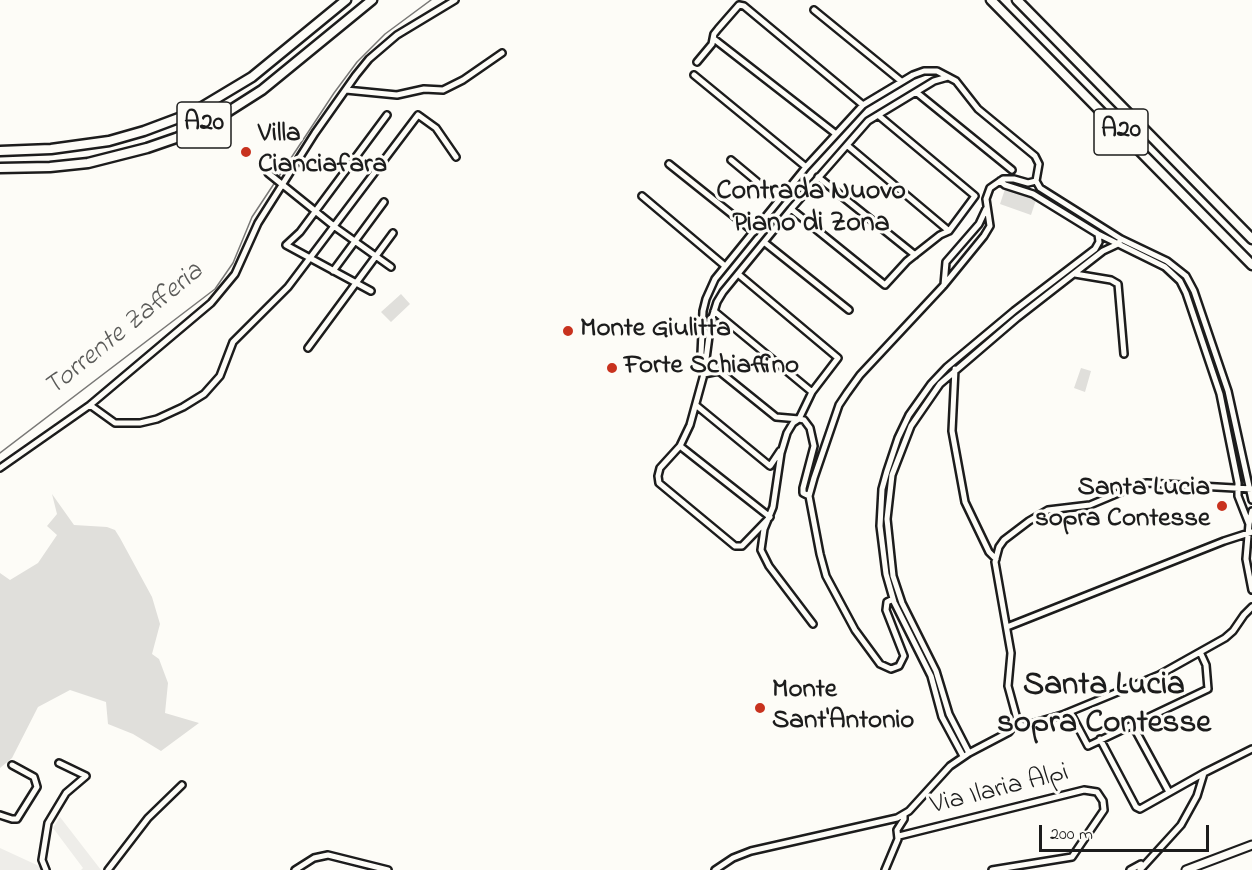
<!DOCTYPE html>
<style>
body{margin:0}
#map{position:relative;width:1252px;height:870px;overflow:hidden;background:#fdfcf7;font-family:"Indie Flower",sans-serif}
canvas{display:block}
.scale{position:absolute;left:1039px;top:825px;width:170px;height:27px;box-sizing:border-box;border:3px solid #1c1c1c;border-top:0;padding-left:8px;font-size:18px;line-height:21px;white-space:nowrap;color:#1c1c1c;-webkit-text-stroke:4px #fdfcf7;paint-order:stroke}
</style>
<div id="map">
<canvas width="1252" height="870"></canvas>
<div class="scale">200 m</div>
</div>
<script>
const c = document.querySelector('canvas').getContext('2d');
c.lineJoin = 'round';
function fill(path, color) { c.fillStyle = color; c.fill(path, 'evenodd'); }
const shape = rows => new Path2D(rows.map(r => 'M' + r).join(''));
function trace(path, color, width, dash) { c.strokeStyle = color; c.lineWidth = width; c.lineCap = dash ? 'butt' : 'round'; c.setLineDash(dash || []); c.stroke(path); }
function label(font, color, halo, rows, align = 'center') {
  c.font = font + ' "Indie Flower",sans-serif'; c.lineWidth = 6; c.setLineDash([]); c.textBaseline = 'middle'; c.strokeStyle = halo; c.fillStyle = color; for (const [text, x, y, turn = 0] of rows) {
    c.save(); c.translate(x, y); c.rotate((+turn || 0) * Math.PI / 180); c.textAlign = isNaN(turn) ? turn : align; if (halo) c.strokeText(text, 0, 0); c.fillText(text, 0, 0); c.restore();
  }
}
const built = shape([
 [60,817,101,870,81,870,83,868,53,828],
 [0,848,39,866,41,870,0,870]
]);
const green = shape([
 [1005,189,1036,200,1031,215,1000,204],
 [401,294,410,304,391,322,381,312],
 [1081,368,1091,371,1085,392,1074,388],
 [52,494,74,525,107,527,115,530,120,538,152,597,160,624,152,654,159,659,168,683,165,713,199,723,161,751,133,734,108,724,106,702,70,690,38,707,12,758,0,768,0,573,10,580,38,563,57,535,47,526,57,514]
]);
const stream = shape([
 [0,453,215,289,233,263,252,217,334,93,357,62,385,34,431,0]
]);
const minor = shape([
 [814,10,901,81],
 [714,39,836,134],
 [697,62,712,44,714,34,718,29,739,5,744,6,863,105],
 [694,75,806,167],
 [346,90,397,95,424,89,443,90,463,80,502,53],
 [916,92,1012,170],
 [848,146,949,231],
 [731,160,779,200],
 [669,164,754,232],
 [268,173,335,227,391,267],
 [818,177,915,255],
 [1000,181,1005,185,1033,194,1098,234,1165,267,1180,281,1186,293,1220,394,1238,483,1238,496,1249,524],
 [642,196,725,266],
 [791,209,885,285,907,261,940,235,949,231,975,196,878,115],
 [764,242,849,310],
 [333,271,384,202],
 [1075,274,1111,280,1118,284,1124,354],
 [944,285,946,262,979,224,986,209],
 [371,291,286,245,300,232,387,115],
 [714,311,812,392],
 [308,348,393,233],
 [705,369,701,354,703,311,706,299,715,279,806,167,863,105,913,75,924,71,937,71,956,81,978,109,1035,156,1039,164,1036,181,1040,188,1121,239,1167,261,1186,276,1194,291,1228,391,1252,500],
 [955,369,952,431,965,502,989,552,996,559],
 [704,374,719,371,776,417,799,419,812,392,838,358,738,274],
 [90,405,115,423,140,423,157,419,183,407,204,394,220,376,233,342,288,287,418,115,436,128,456,157],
 [697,406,770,466,780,451],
 [680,446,770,517,742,546,735,546,659,483,658,476,660,468,680,446,690,425,704,374,711,321,717,302,723,292,791,209,868,121,934,81,948,77],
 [0,468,90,405,211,303,235,274,258,223,315,133,356,75,369,59,397,35,455,0],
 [809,496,803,493,803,488,814,446,810,428,804,420,799,419,793,423,787,433,781,453,773,507,764,529,761,550,769,566,813,624],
 [1252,511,1249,524,1246,559,1252,590],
 [893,599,887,602,886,610,904,656,899,666,891,669,880,664,855,630,826,576,820,554,809,496,814,478,839,405,847,393,860,375,944,285,984,236,990,226,986,199,990,188,1003,179,1014,179,1028,183,1036,181],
 [1007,627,1224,541,1252,532],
 [1070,712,1088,746,1208,689,1206,665,1201,654],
 [1015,724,1017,719,1008,686,1011,653,995,562,999,547,1004,540,1029,521,1048,510,1090,505,1140,484,1147,483,1252,489],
 [1015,724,1024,726,1062,715,1159,675,1225,638,1233,631,1244,615,1252,607],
 [1132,724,1169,792],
 [1100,739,1136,807,1140,809,1204,773,1252,749],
 [969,753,949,714,936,671,902,603,893,576,887,519,892,475,911,426,940,384,1017,318,1103,251,1118,244,1121,239],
 [963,756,942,717,931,676,894,602,886,574,880,526,882,489,887,471,898,438,909,415,931,384,947,367,1014,311,1095,249,1099,242,1098,234],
 [0,815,12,819,17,819,37,787,34,777,12,765],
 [899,836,1084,790,1097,792,1103,801,1104,810,1072,857,992,870],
 [46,870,42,860,48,823,66,793,86,776,59,763],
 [108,870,148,818,182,785],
 [295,870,314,858,328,855,388,870],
 [715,870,733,858,751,851,897,818,909,811,950,766,969,753,1009,732,1015,724],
 [885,870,898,839,897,830,904,819,904,814],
 [1130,870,1141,864],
 [1140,870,1181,825,1197,796,1204,773]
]);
const major = shape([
 [1186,870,1252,845]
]);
const highway = shape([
 [991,0,1252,265],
 [1017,0,1252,239],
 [0,151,51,149,109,141,144,131,192,113,252,77,346,0],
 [0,168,50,167,88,163,147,148,176,138,218,118,262,90,372,0]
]);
const markers = [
 [246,152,6,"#c8321e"],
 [568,331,6,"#c8321e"],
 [612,368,6,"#c8321e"],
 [1222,506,6,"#c8321e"],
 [760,708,6,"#c8321e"]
];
const shields = [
 [204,125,54],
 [1121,132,54]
];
const shieldNames = [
 ["A20",204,125],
 ["A20",1121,132]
];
const poiNames = [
 ["Villa",258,136],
 ["Cianciafara",258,167],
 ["Monte Giulitta",580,331],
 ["Forte Schiaffino",624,368],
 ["Santa Lucia",1210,490,"right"],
 ["sopra Contesse",1210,521,"right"],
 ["Monte",772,692],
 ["Sant'Antonio",772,723]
];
const streetNames = [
 ["Via Ilaria Alpi",1000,791,-14]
];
const neighbourhoodNames = [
 ["Contrada Nuovo",811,193],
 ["Piano di Zona",811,225]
];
const waterNames = [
 ["Torrente Zafferia",125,331,-39]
];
const districtNames = [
 ["Santa Lucia",1104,688],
 ["sopra Contesse",1104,726]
];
fill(built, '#eeede9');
fill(green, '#e0dfdb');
trace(stream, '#797876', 1.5);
trace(minor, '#1c1c1c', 10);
trace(major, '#1c1c1c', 11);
trace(highway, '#1c1c1c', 13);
trace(minor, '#fdfcf7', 5);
trace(major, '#fdfcf7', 7);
trace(highway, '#fdfcf7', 8);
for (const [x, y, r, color] of markers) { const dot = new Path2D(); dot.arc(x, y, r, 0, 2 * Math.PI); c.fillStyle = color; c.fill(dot); trace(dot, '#fdfcf7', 2); }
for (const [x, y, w] of shields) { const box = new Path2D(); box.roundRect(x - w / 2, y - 23, w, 46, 4.5); c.fillStyle = '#fdfcf7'; c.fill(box); trace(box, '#1c1c1c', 1.5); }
label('bold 26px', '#1c1c1c', null, shieldNames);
label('bold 27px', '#1c1c1c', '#fdfcf7', poiNames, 'left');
label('27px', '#1c1c1c', '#fdfcf7', streetNames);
label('bold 28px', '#1c1c1c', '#fdfcf7', neighbourhoodNames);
label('italic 28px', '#5a5a58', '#fdfcf7', waterNames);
label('bold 33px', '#1c1c1c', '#fdfcf7', districtNames);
</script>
